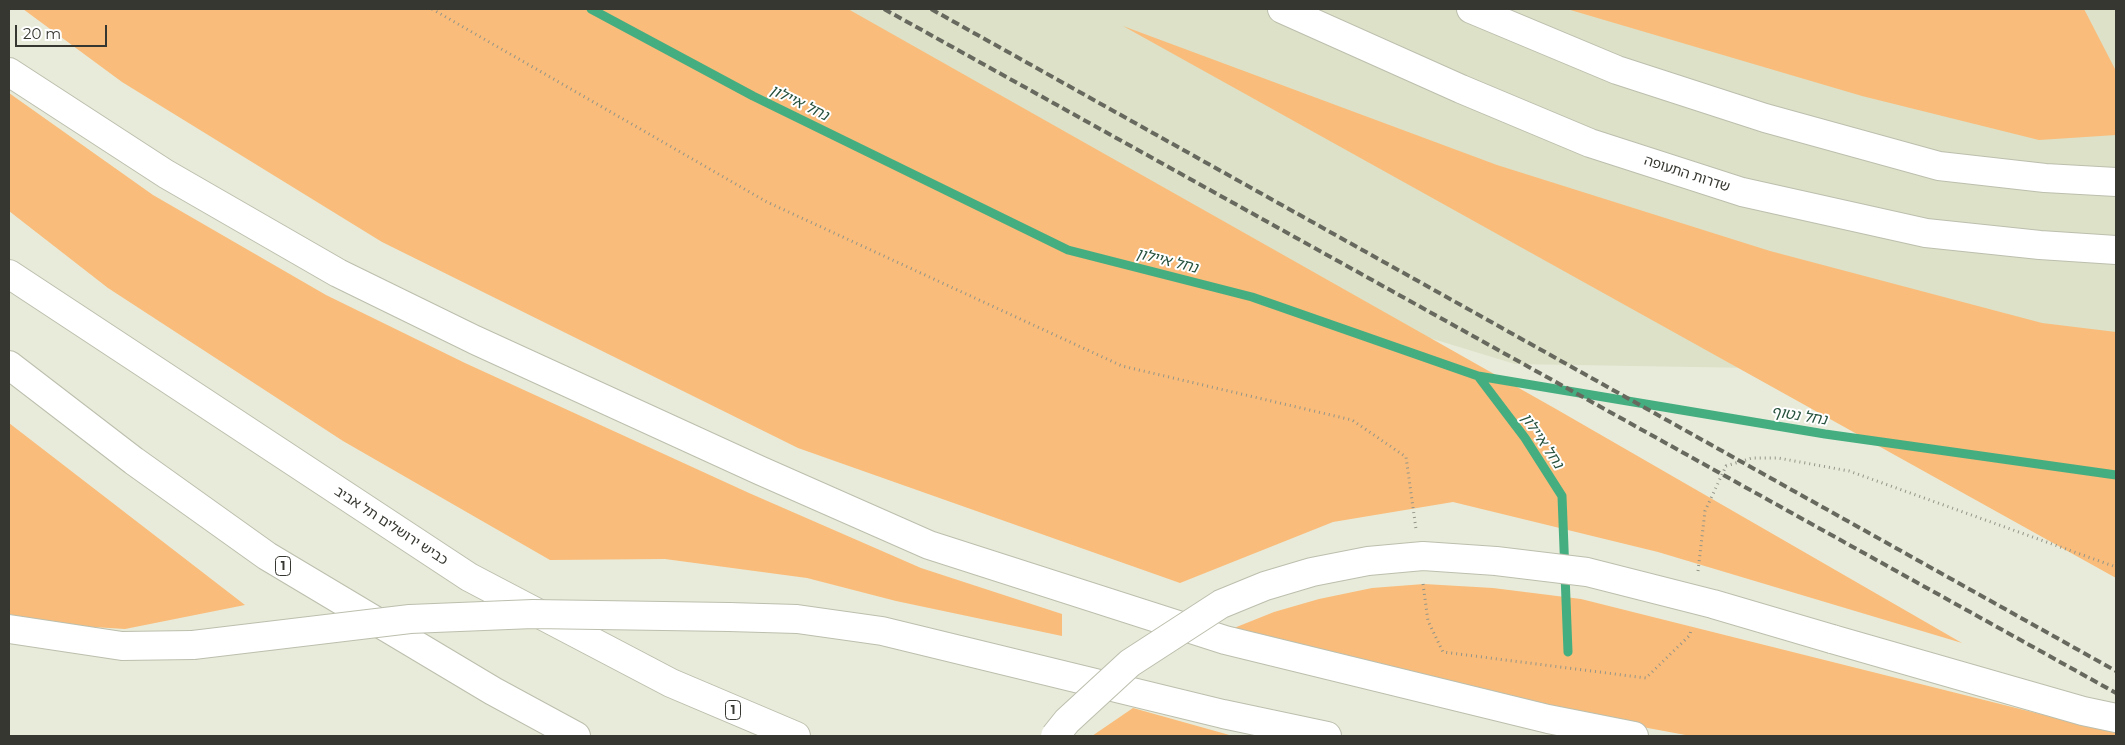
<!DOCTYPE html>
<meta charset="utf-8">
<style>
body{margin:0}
#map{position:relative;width:2125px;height:745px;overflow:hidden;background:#e8ebd9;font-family:Montserrat,sans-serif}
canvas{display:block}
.frame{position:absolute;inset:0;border:10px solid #363730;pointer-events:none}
.scale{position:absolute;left:15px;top:25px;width:92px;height:22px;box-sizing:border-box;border:2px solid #363730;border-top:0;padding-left:6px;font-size:15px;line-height:18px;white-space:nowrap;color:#363730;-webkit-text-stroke:4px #fff;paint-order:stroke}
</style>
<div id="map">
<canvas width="2125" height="745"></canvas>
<div class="frame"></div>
<div class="scale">20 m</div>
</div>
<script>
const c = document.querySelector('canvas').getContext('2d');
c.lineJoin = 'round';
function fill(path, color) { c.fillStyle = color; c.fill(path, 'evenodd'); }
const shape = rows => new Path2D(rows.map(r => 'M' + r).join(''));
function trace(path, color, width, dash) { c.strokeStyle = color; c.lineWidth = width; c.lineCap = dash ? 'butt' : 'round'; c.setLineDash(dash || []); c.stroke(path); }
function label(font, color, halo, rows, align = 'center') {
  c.font = font + ' Montserrat,"Noto Sans Hebrew",sans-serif'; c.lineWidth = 4; c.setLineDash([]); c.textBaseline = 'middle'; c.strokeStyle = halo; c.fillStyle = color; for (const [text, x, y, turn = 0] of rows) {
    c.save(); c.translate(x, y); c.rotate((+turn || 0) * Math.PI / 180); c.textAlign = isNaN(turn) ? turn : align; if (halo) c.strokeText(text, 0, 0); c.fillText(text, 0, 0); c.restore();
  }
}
const built = shape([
 [648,9,2116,9,2116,374,1515,364,1062,226]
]);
const green = shape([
 [23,9,848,9,1556,409,1962,643,1658,552,1453,502,1333,522,1180,583,798,448,382,242,122,82],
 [1567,9,2084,9,2116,71,2116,135,2039,140,1862,96],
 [1123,26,1497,165,1770,251,2042,323,2116,332,2116,578],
 [9,93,153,195,326,295,465,363,749,493,921,568,1062,614,1062,636,896,601,807,578,665,559,550,560,343,441,108,288,9,211],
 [9,423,245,605,125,629,45,624,9,614],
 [1424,584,1493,588,1581,599,2116,733,2116,736,1691,736,1610,721,1234,628,1274,612,1319,599,1372,588],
 [1133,708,1233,736,1092,736]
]);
const stream = shape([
 [591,9,753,96,1068,250,1252,297,1478,376,1525,438,1562,496,1568,652],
 [1478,376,1825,434,2116,475]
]);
const path = shape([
 [432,9,767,202,1122,366,1352,420,1406,457,1416,529],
 [1698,571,1705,511,1726,466,1752,458,1778,458,1849,471,2116,567],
 [1423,584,1428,621,1443,652,1646,678,1690,635,1691,629]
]);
const major = shape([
 [1282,9,1461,89,1590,143,1742,192,1926,233,2040,245,2116,250],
 [1471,9,1617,70,1765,118,1939,166,2045,178,2116,182]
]);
const highway = shape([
 [9,72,166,174,338,273,475,340,759,470,929,545,1225,640,1548,719,1634,736],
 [9,274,469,577,671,683,796,736],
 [9,365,134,461,267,556,493,691,576,736],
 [729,617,797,619,882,631,1223,714,1327,736],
 [9,629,122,646,193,645],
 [1832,639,2083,711,2116,718]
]);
const rail = shape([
 [884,9,2116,693],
 [931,9,2116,671]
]);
const highwayBridge = shape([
 [193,645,410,619,533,614,729,617],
 [1055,736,1067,721,1130,663,1221,604,1265,586,1312,572,1368,561,1423,556,1496,561,1587,572,1713,604,1832,639]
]);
const shields = [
 [283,566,15],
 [733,710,15]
];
const shieldNames = [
 ["1",283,566],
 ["1",733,710]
];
const streetNames = [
 ["שדרות התעופה",1687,174,18],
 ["כביש ירושלים תל אביב",391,526,33]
];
const waterNames = [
 ["נחל איילון",799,103,26],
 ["נחל איילון",1167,261,14],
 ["נחל נטוף",1799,416,9],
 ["נחל איילון",1542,441,56]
];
fill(built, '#dde1c7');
fill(green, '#fabc7a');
trace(stream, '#45ae81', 9);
trace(major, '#bcbfad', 30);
trace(highway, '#bcbfad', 30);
trace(path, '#939588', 3, [1, 4]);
trace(major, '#fff', 28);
trace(highway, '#fff', 28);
trace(rail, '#67695f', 4, [8, 4]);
trace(highwayBridge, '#bcbfad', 30, []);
trace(highwayBridge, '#fff', 28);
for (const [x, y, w] of shields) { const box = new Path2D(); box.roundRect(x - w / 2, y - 9.5, w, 19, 4); c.fillStyle = '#fff'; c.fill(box); trace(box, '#363730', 1); }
label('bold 12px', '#363730', null, shieldNames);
label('14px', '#363730', '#fff', streetNames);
label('italic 15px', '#26513d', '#fff', waterNames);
</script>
